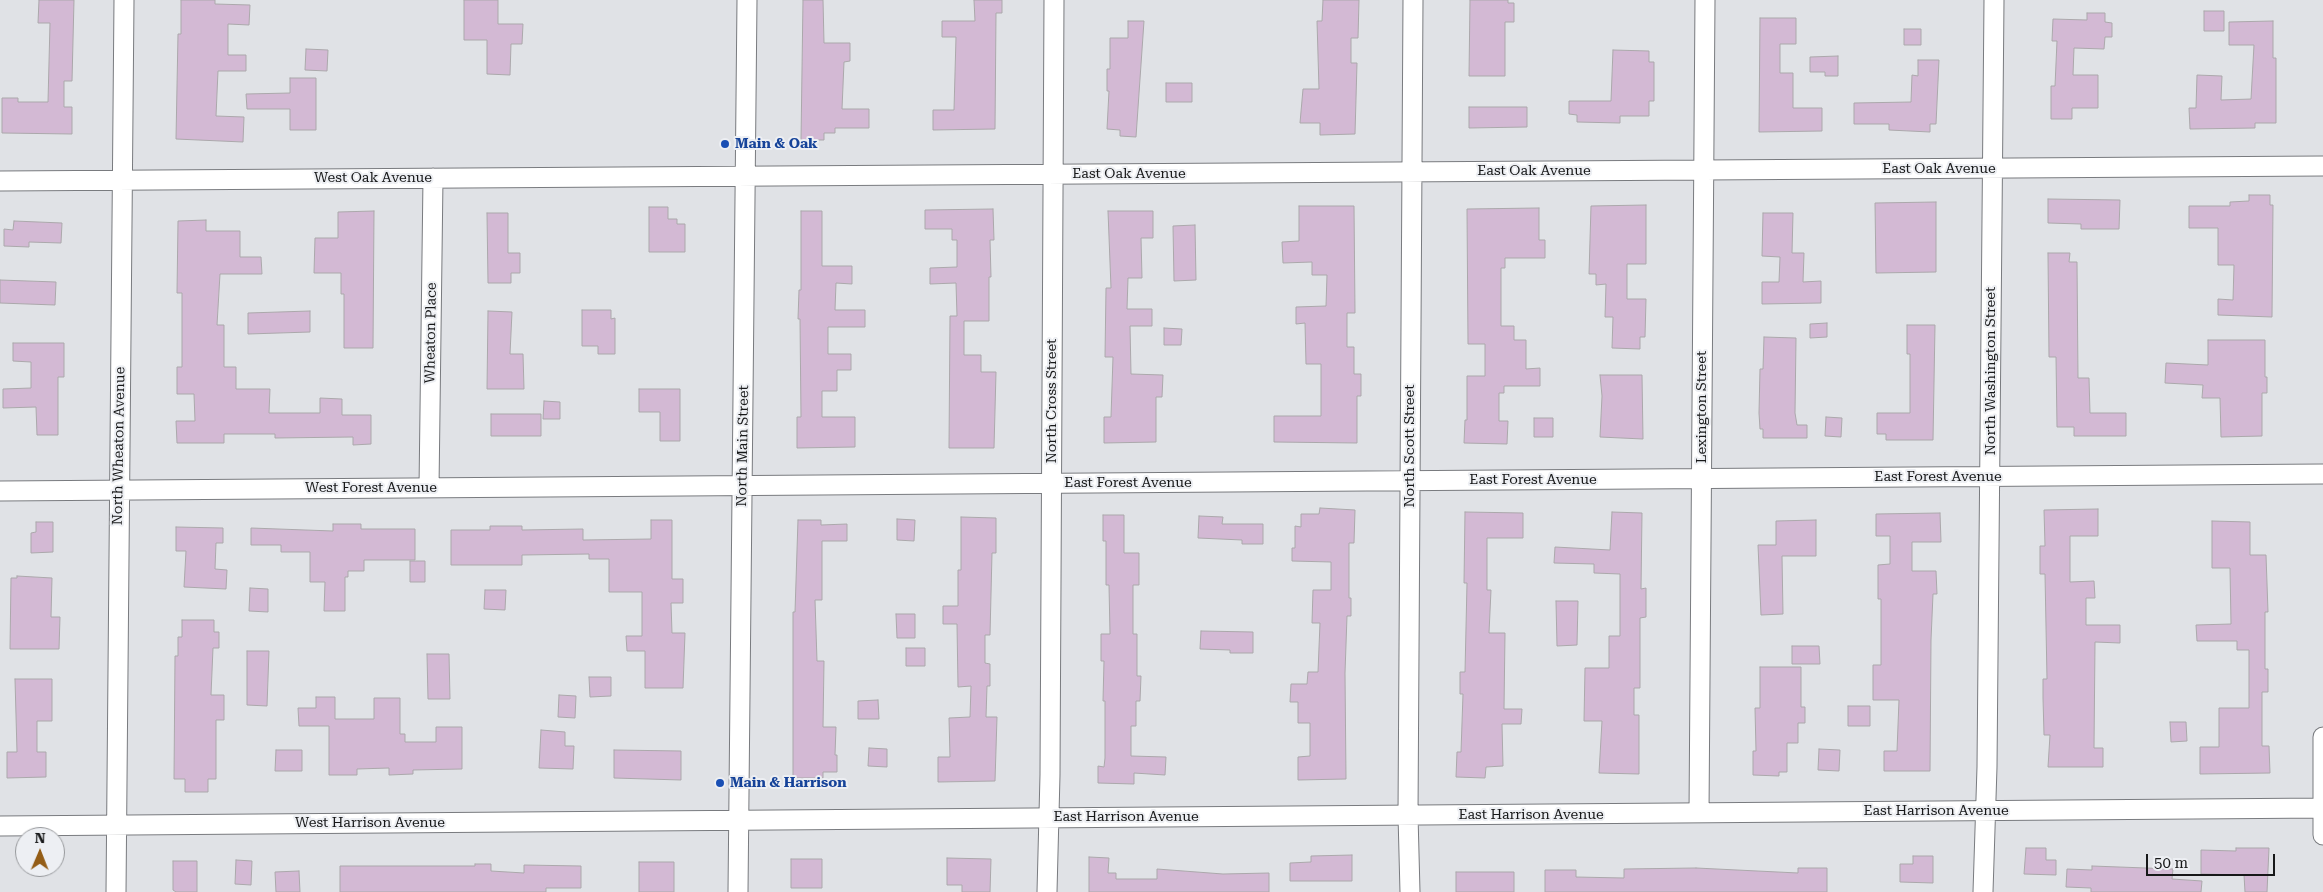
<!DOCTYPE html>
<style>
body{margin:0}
#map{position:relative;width:2323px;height:892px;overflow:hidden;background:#e0e2e6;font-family:"Roboto Serif",serif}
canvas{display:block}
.north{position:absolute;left:15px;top:827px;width:50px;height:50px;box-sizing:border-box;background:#edeff3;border:1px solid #97999c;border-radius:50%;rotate:1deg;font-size:14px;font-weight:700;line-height:20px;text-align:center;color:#171819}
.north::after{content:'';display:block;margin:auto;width:18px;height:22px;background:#945d16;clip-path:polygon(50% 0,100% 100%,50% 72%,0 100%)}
.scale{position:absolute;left:2146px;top:854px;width:129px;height:22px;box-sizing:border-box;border:2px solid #171819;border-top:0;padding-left:6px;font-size:15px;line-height:18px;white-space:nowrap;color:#171819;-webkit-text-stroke:4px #edeff3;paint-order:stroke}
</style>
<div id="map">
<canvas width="2323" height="892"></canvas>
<div class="north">N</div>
<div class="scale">50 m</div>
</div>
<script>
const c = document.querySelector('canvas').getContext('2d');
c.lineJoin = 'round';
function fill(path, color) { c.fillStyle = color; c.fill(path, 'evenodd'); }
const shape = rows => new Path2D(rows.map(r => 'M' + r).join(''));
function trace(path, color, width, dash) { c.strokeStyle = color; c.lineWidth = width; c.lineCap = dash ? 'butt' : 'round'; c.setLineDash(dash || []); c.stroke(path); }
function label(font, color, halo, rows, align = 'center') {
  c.font = font + ' "Roboto Serif",serif'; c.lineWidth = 4; c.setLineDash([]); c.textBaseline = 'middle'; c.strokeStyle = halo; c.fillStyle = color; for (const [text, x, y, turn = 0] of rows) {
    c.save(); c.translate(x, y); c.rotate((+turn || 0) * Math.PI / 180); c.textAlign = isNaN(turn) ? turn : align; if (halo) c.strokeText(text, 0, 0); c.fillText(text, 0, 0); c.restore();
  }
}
const building = shape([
 [39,0,74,0,72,81,64,81,64,107,72,107,72,134,2,133,2,98,18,98,18,102,48,102,50,23,38,23,39,0],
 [181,0,215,0,215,4,250,5,249,25,228,24,228,55,246,55,246,71,218,71,216,116,244,117,243,142,176,139,178,34,181,34,181,0],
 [464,0,498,0,498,24,523,24,522,44,511,44,510,75,487,74,487,40,464,40,464,0],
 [803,0,823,0,824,43,850,43,850,61,844,62,842,109,869,109,869,128,835,128,835,133,824,133,824,140,801,140,803,0],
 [974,0,1002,0,1002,13,996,13,995,129,933,130,933,110,954,110,956,37,942,37,942,21,975,21,974,0],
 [1323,0,1359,0,1358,38,1351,38,1351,63,1357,63,1355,134,1320,135,1320,123,1300,123,1303,89,1319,89,1317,21,1322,21,1323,0],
 [1470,0,1508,0,1508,3,1514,3,1514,22,1505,22,1505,76,1469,76,1470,0],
 [2204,11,2224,11,2224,31,2204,31,2204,11],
 [2087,13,2105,13,2105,22,2112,23,2112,37,2105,37,2104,49,2074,48,2073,75,2098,75,2098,108,2072,108,2072,119,2051,119,2051,86,2055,86,2057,41,2052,41,2053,19,2087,20,2087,13],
 [1760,18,1796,18,1796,44,1780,44,1780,73,1793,73,1793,108,1822,108,1822,131,1759,132,1760,18],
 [1128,21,1144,21,1136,137,1120,136,1120,130,1107,129,1109,91,1107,91,1107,69,1110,69,1110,38,1128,38,1128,21],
 [2273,21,2273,58,2276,58,2276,123,2255,123,2255,128,2190,129,2189,108,2196,108,2197,75,2222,76,2221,100,2251,99,2254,45,2229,45,2229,22,2273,21],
 [1904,29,1921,29,1921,45,1904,45,1904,29],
 [306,49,328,50,327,71,305,70,306,49],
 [1613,50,1649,51,1649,62,1654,62,1654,101,1649,101,1649,116,1620,116,1620,123,1577,122,1577,115,1569,114,1569,101,1611,101,1613,50],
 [1838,56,1838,76,1825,76,1825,72,1810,72,1810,57,1838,56],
 [1918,60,1939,60,1936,124,1930,124,1930,132,1889,130,1889,124,1854,124,1854,103,1911,102,1912,75,1918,76,1918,60],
 [290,78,316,78,316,130,290,130,290,109,247,109,246,94,290,93,290,78],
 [1166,83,1192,83,1192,102,1166,102,1166,83],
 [1469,107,1527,107,1527,127,1469,128,1469,107],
 [2249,195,2270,195,2270,205,2273,205,2272,317,2218,315,2218,299,2233,300,2234,265,2218,265,2218,228,2189,228,2189,206,2230,206,2230,202,2249,201,2249,195],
 [2048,199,2120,200,2119,229,2081,229,2081,224,2048,223,2048,199],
 [1936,202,1936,272,1876,273,1875,203,1936,202],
 [1646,205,1646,264,1627,264,1627,299,1646,299,1645,337,1640,337,1640,349,1612,348,1613,317,1605,317,1606,284,1596,285,1596,274,1589,274,1591,206,1646,205],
 [1299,206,1354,206,1355,313,1347,313,1347,347,1354,347,1354,374,1361,374,1361,396,1357,396,1357,443,1274,442,1274,416,1321,416,1321,364,1306,364,1305,323,1296,324,1296,307,1326,306,1327,275,1312,275,1312,262,1283,263,1282,242,1299,241,1299,206],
 [649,207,668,207,668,219,677,219,677,224,685,224,685,252,649,252,649,207],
 [1539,208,1539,240,1545,240,1545,258,1505,258,1505,268,1501,268,1501,326,1514,326,1514,340,1526,340,1526,369,1540,368,1540,386,1504,386,1504,393,1499,393,1499,421,1508,421,1507,444,1464,443,1465,420,1467,420,1467,376,1485,376,1485,344,1468,344,1467,209,1539,208],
 [993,209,994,240,990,240,991,277,989,277,989,321,964,321,964,355,981,355,981,372,996,372,994,448,949,448,950,316,957,316,956,283,930,284,930,268,957,267,957,240,952,240,952,229,925,229,925,210,993,209],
 [374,211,373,348,344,348,344,294,341,294,341,273,314,273,315,238,338,238,338,212,374,211],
 [801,211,822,211,822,266,852,266,852,284,836,283,835,310,865,310,865,327,828,327,828,354,851,354,851,370,837,370,837,391,822,391,822,417,855,417,855,447,797,448,797,417,801,417,800,319,798,319,799,290,801,290,801,211],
 [1108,211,1153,211,1153,238,1141,238,1142,278,1128,278,1127,309,1152,309,1152,326,1130,326,1131,374,1163,375,1162,397,1156,397,1156,442,1104,443,1104,417,1111,417,1113,357,1105,357,1106,288,1111,288,1108,211],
 [487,213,508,213,508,253,520,253,520,273,511,273,511,283,488,283,487,213],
 [1763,213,1793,213,1792,253,1804,253,1803,282,1821,281,1821,303,1762,304,1762,282,1779,282,1780,257,1762,256,1763,213],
 [206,220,206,231,240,231,240,257,261,257,262,274,220,274,217,325,224,325,224,367,236,367,236,389,270,389,269,413,320,413,320,398,342,399,342,415,371,415,371,444,353,445,353,437,275,438,275,434,224,434,224,443,177,443,176,421,195,421,194,394,177,394,177,367,182,367,182,293,177,293,178,221,206,220],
 [14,221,62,223,61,243,29,242,29,247,4,246,4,229,13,230,14,221],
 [1195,225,1196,280,1174,281,1173,226,1195,225],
 [2048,253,2070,253,2069,262,2077,262,2078,378,2089,378,2090,413,2126,413,2126,436,2074,436,2074,427,2057,427,2056,357,2049,357,2048,253],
 [0,280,56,282,55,305,0,303,0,280],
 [582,310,611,310,611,319,615,318,615,354,598,354,598,346,582,346,582,310],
 [310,311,310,332,248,334,248,313,310,311],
 [488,311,512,312,510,354,523,354,524,389,487,389,488,311],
 [1827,323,1827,337,1810,338,1810,324,1827,323],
 [1907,325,1935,325,1933,440,1886,440,1886,434,1877,434,1877,413,1910,413,1910,354,1907,354,1907,325],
 [1164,328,1182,329,1181,345,1164,345,1164,328],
 [1764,337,1796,338,1795,413,1797,425,1807,425,1807,438,1763,438,1763,429,1760,429,1759,413,1760,369,1763,369,1764,337],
 [2208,340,2265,340,2265,377,2267,377,2267,393,2262,393,2262,436,2221,437,2220,398,2202,398,2203,385,2165,383,2166,363,2208,365,2208,340],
 [13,343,64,343,64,377,58,377,58,435,37,435,36,407,3,408,3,389,31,388,31,362,13,361,13,343],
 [1600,375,1642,375,1643,439,1600,437,1602,396,1600,375],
 [639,389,680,389,680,441,660,441,660,412,639,412,639,389],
 [544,401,560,402,560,419,543,419,544,401],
 [491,414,541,414,541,436,491,436,491,414],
 [1826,417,1842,418,1841,437,1825,436,1826,417],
 [1534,418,1553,418,1553,437,1534,437,1534,418],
 [1320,508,1355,510,1354,543,1349,543,1349,598,1351,598,1351,616,1347,616,1345,673,1346,779,1298,780,1298,757,1310,756,1310,723,1298,723,1298,702,1290,702,1291,684,1307,684,1308,672,1318,672,1320,623,1312,623,1313,590,1331,590,1331,562,1292,561,1292,548,1295,548,1295,526,1301,527,1301,514,1319,514,1320,508],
 [2098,509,2098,536,2070,536,2070,582,2094,581,2095,598,2086,598,2086,625,2120,625,2120,643,2095,642,2094,748,2103,748,2103,767,2048,767,2050,735,2044,735,2043,698,2043,679,2047,679,2045,574,2040,574,2040,546,2045,546,2044,510,2098,509],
 [1465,512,1523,513,1523,538,1487,538,1487,590,1491,590,1489,633,1505,633,1504,709,1522,709,1521,724,1502,724,1503,766,1486,767,1485,778,1456,777,1457,752,1461,752,1463,694,1460,694,1460,672,1465,672,1467,583,1464,583,1465,512],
 [1612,512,1642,513,1641,589,1646,588,1646,617,1640,618,1640,688,1634,688,1634,715,1639,715,1639,774,1599,773,1602,721,1584,721,1585,668,1609,668,1609,636,1620,636,1620,574,1594,573,1594,564,1554,563,1555,547,1610,550,1612,512],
 [1940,513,1941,542,1912,542,1912,571,1936,571,1937,594,1933,594,1931,640,1930,771,1884,771,1884,751,1897,751,1899,700,1873,700,1873,665,1881,665,1881,599,1878,599,1878,565,1890,564,1890,536,1876,536,1876,514,1940,513],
 [1103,515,1124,515,1124,553,1139,553,1139,585,1133,585,1133,634,1137,634,1137,676,1141,676,1140,701,1136,701,1136,726,1131,726,1131,756,1166,757,1165,775,1134,773,1134,784,1098,783,1098,766,1104,767,1105,758,1105,701,1103,701,1104,661,1101,661,1101,634,1110,634,1109,585,1106,585,1106,541,1103,541,1103,515],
 [1199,516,1223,517,1222,524,1263,524,1263,544,1242,544,1242,540,1198,538,1199,516],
 [961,517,996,518,996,553,992,553,990,635,985,635,985,663,990,664,990,686,987,686,986,717,997,717,995,781,938,782,938,757,950,757,949,718,970,717,971,686,958,687,957,624,943,624,943,606,958,606,958,570,961,570,961,517],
 [897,519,915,520,914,541,897,540,897,519],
 [651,520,672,520,672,579,683,579,683,603,671,603,672,633,685,633,683,688,645,688,645,651,627,651,626,636,642,636,642,592,609,592,609,559,589,559,589,554,522,555,522,565,451,565,451,530,490,530,490,526,522,526,522,530,583,529,583,540,651,539,651,520],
 [798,520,821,520,821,525,847,524,847,541,822,541,822,600,815,600,817,661,824,661,823,727,836,727,835,755,837,755,837,772,823,772,823,778,793,778,793,612,795,612,798,520],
 [1816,520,1816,556,1782,556,1783,614,1761,615,1758,545,1776,545,1776,521,1816,520],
 [2212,521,2250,522,2250,555,2266,555,2268,612,2265,612,2265,669,2268,669,2268,692,2262,692,2262,746,2269,746,2270,773,2200,774,2200,747,2219,747,2219,708,2249,708,2249,650,2237,650,2237,641,2197,641,2196,625,2231,624,2230,568,2212,568,2212,521],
 [36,522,53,522,53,552,31,553,31,533,36,532,36,522],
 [333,524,361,524,361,529,415,529,415,560,364,560,364,571,348,571,348,577,345,577,345,611,324,611,325,582,310,582,310,552,281,552,281,545,251,545,251,528,333,531,333,524],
 [176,527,223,528,223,543,216,543,215,569,227,570,226,589,184,587,186,551,176,551,176,527],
 [410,561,425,561,425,582,410,582,410,561],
 [17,576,52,578,51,617,60,617,59,649,10,649,11,578,17,578,17,576],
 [250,588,268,589,268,612,249,611,250,588],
 [485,590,506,590,505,610,484,609,485,590],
 [1556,601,1578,601,1577,645,1557,646,1556,601],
 [896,614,915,614,915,638,897,638,896,614],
 [182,620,214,620,214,632,219,632,219,648,213,648,211,695,224,695,224,720,216,720,216,779,208,779,208,792,185,792,185,779,174,779,175,656,178,656,178,637,182,637,182,620],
 [1201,631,1253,632,1253,653,1230,653,1230,650,1200,649,1201,631],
 [1792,646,1819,646,1820,664,1792,664,1792,646],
 [906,648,925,648,925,666,906,666,906,648],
 [247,651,269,651,267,706,247,705,247,651],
 [427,654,449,654,450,699,428,699,427,654],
 [1760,667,1801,667,1801,707,1805,707,1805,723,1798,723,1798,743,1787,743,1787,772,1779,772,1779,776,1753,775,1753,751,1756,751,1755,708,1760,708,1760,667],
 [589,677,611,677,611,696,590,697,589,677],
 [15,679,52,679,52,721,37,721,37,752,46,752,46,777,7,778,7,752,17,752,15,679],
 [559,695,576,696,575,718,558,717,559,695],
 [316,697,335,697,335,719,374,719,374,698,400,698,400,734,405,734,405,742,436,742,436,727,462,727,462,769,413,770,413,774,389,775,389,768,357,769,357,775,329,775,329,726,299,726,298,708,316,708,316,697],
 [878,700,879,719,858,719,858,701,878,700],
 [1848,706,1870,706,1870,726,1848,726,1848,706],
 [2170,722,2186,722,2187,741,2171,742,2170,722],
 [541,730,565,732,565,746,574,746,573,769,539,768,541,730],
 [869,748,887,749,887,767,868,766,869,748],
 [1819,749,1840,750,1839,771,1818,770,1819,749],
 [276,750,302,750,302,771,275,771,276,750],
 [614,750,681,751,681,780,614,778,614,750],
 [2026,848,2046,848,2046,860,2056,860,2056,875,2024,874,2026,848],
 [2236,848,2269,848,2267,892,2245,892,2244,875,2201,874,2201,850,2236,851,2236,848],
 [1352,855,1352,881,1290,881,1290,863,1311,862,1311,856,1352,855],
 [1913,856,1933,856,1933,883,1900,882,1900,864,1913,864,1913,856],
 [1089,857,1109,858,1108,873,1116,873,1116,879,1157,879,1157,869,1223,874,1269,873,1269,892,1089,892,1089,857],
 [947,858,991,859,990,892,962,892,962,885,947,885,947,858],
 [791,859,822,859,822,888,791,888,791,859],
 [236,860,252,861,251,885,235,884,236,860],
 [173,861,197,861,197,892,176,892,173,890,173,861],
 [639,862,674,862,674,892,639,892,639,862],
 [475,864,491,864,491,871,524,873,524,865,581,866,581,888,546,888,546,892,340,892,340,866,475,866,475,864],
 [2092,866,2173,869,2172,879,2202,881,2201,892,2091,892,2091,888,2066,887,2067,869,2092,870,2092,866],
 [1696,868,1798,873,1798,868,1827,868,1827,892,1545,892,1545,870,1576,870,1576,877,1624,878,1624,869,1696,868],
 [299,871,300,892,276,892,275,872,299,871],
 [1456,872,1514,872,1514,892,1456,892,1456,872]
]);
const minor = shape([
 [0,181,2323,166],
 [429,488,433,178],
 [0,491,2323,474],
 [2323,737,2323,835],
 [1699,813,1705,0],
 [0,826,2323,808],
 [116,892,124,0],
 [738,892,747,0],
 [1047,892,1050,775,1054,0],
 [1410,892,1408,815,1413,0],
 [1983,892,1987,767,1994,0]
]);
const markers = [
 [725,144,5,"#1a4fb4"],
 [720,783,5,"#1a4fb4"]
];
const transitNames = [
 ["Main & Oak",735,144],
 ["Main & Harrison",730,783]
];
const streetNames = [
 ["East Oak Avenue",1939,169],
 ["East Oak Avenue",1534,171],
 ["East Oak Avenue",1129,174],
 ["West Oak Avenue",373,178],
 ["Wheaton Place",431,333,-89],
 ["North Washington Street",1991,371,-90],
 ["North Cross Street",1052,401,-90],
 ["Lexington Street",1702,407,-90],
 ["North Wheaton Avenue",119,446,-89],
 ["North Main Street",743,446,-89],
 ["North Scott Street",1410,446,-90],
 ["East Forest Avenue",1938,477],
 ["East Forest Avenue",1533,480],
 ["East Forest Avenue",1128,483],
 ["West Forest Avenue",371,488],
 ["East Harrison Avenue",1936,811],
 ["East Harrison Avenue",1531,815],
 ["East Harrison Avenue",1126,817],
 ["West Harrison Avenue",370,823]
];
fill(building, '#d3b9d4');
trace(building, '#aba8ab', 1);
trace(minor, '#797b7f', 21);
trace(minor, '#fff', 19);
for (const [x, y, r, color] of markers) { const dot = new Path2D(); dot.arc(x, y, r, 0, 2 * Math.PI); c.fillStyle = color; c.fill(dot); trace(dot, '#edeff3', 2); }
label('bold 14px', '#164399', '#edeff3', transitNames, 'left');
label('14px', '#171819', '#edeff3', streetNames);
</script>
